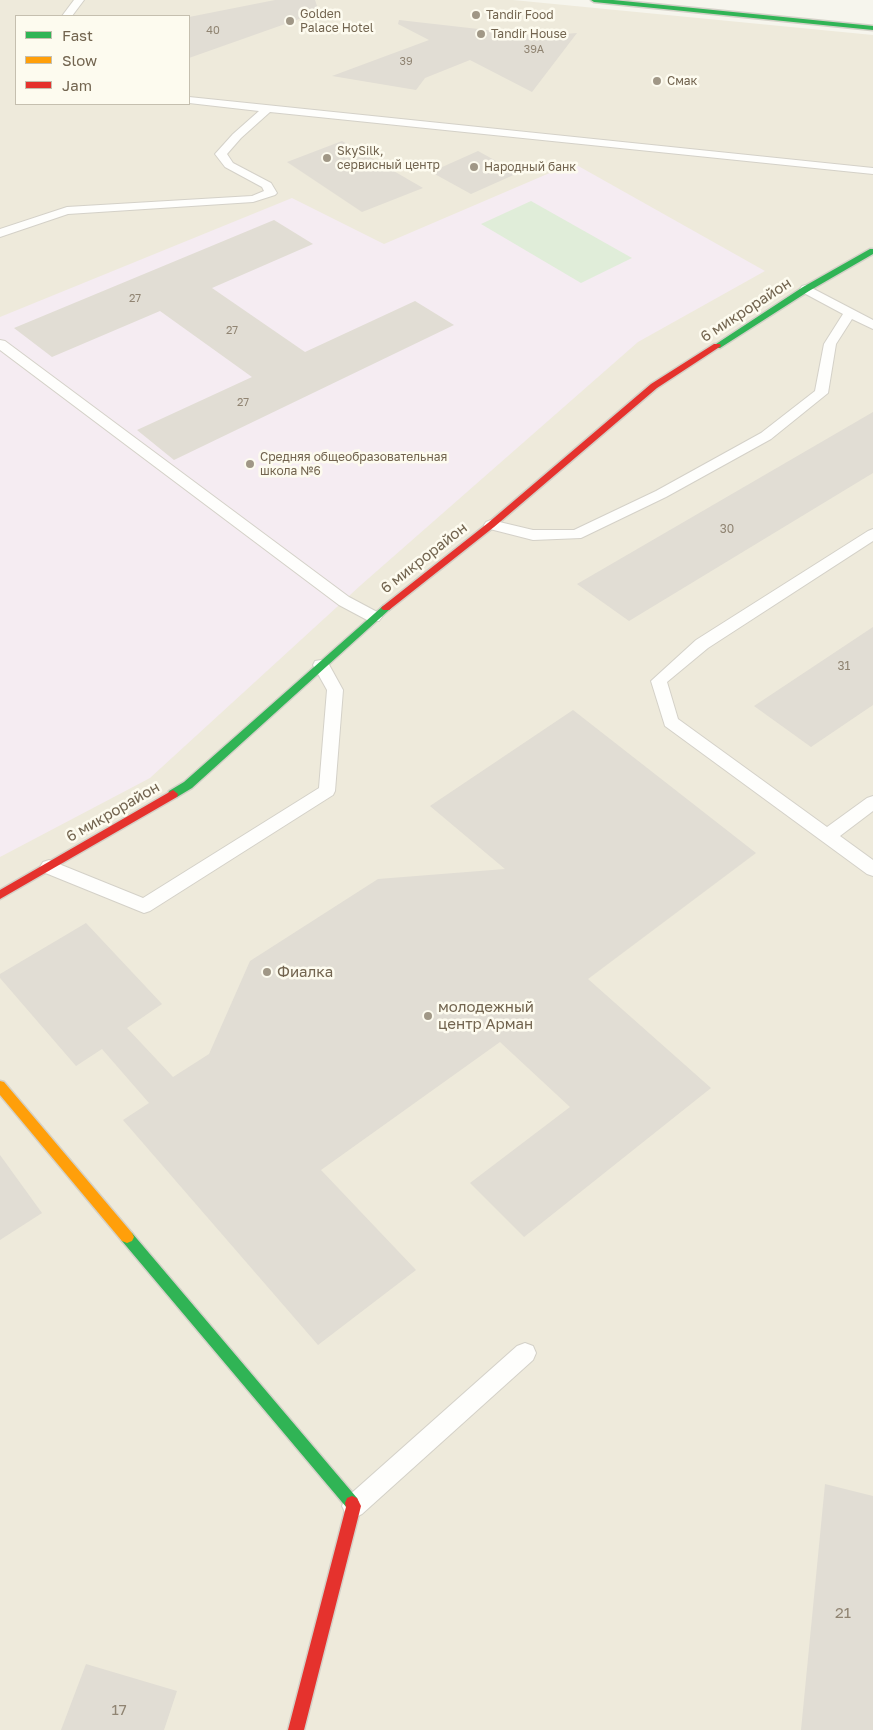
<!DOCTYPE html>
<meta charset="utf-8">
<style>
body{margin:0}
#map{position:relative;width:873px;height:1730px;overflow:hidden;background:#f6f5ed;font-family:"Golos Text",sans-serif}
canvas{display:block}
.legend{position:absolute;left:15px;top:15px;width:175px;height:90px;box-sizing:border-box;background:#fdfbef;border:1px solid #c5bfaf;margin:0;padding:6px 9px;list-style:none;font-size:15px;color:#72644f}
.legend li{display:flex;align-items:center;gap:10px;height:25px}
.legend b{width:25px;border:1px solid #c5bfaf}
</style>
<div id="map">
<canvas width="873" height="1730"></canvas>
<ul class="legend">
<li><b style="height:6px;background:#30b455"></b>Fast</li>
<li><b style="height:6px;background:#ff9f0a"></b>Slow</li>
<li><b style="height:6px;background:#e5322d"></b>Jam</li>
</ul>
</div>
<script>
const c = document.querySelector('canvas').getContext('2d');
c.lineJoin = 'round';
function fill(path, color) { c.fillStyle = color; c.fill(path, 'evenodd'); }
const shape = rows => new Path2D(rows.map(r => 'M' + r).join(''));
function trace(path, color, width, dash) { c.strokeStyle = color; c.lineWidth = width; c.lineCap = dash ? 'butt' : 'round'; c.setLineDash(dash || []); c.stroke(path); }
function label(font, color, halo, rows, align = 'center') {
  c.font = font + ' "Golos Text",sans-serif'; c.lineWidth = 5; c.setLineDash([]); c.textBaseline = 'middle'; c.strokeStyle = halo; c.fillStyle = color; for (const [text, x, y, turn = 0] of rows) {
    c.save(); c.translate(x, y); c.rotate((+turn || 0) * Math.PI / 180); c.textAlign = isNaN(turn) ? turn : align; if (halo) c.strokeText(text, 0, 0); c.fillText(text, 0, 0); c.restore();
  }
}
const residential = shape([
 [0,0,513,0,873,35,873,1730,0,1730],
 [16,16,189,16,189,104,16,104]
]);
const education = shape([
 [573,163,765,271,638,342,361,585,150,778,0,857,0,317,292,198,384,244]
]);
const green = shape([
 [531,201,632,258,581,283,481,224]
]);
const building = shape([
 [275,0,315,0,319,12,189,58,189,17],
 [399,20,540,36,577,33,532,92,470,60,425,78,416,90,332,76,429,40,398,24],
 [342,141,423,188,362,212,287,162],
 [478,151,518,173,471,194,431,172],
 [274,220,313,244,212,288,305,352,415,301,454,325,174,460,137,430,252,377,160,311,52,357,14,328],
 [873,412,873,473,629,621,577,584],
 [873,627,873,705,811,747,754,706],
 [573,710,756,853,588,979,711,1088,524,1237,470,1183,570,1107,500,1042,321,1170,416,1270,318,1345,123,1120,149,1103,102,1049,76,1066,0,978,0,974,86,923,162,1004,127,1028,173,1077,209,1054,250,961,378,879,505,869,430,806],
 [0,1155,42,1213,0,1240],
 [825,1484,873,1496,873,1730,801,1730],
 [86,1664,177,1691,164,1730,61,1730]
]);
const lane = shape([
 [74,0,84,0,72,16,62,16,74,0],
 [189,97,873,168,873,174,270,112,241,138,227,154,233,163,271,183,277,193,275,195,253,202,68,214,0,237,0,229,67,207,252,196,264,191,262,187,225,167,215,154,233,134,259,111,189,103,189,97],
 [806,285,873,320,873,329,852,319,836,344,828,393,771,439,666,497,581,538,533,540,486,528,484,525,486,522,491,520,533,530,574,530,656,491,761,433,815,391,824,344,843,314,802,292,800,289,802,286,806,285],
 [0,340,5,341,349,597,379,613,382,617,379,621,369,621,339,605,0,350,0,340],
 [873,529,873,541,708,648,667,682,678,719,827,827,867,798,873,796,873,811,840,836,873,860,873,876,867,874,665,726,651,681,696,640,868,531,873,529],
 [321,660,327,661,343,690,335,791,333,795,150,911,144,913,43,872,40,867,43,862,49,860,143,898,319,788,327,690,313,665,315,661,321,660],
 [525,1343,533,1346,536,1353,533,1360,362,1514,354,1518,346,1514,342,1506,346,1498,517,1346,525,1343]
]);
const fast = shape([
 [591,0,613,0,873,26,873,30,594,2,591,0],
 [870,249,873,249,873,254,809,291,720,348,714,348,713,346,803,287,870,249],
 [386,605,391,608,389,610,192,788,177,797,169,797,168,794,169,791,184,782,383,606,386,605],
 [127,1231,132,1233,357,1498,359,1503,357,1508,352,1510,347,1508,122,1241,120,1237,122,1233,127,1231]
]);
const slow = shape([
 [0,1081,4,1082,132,1233,134,1237,132,1241,127,1243,122,1241,0,1095,0,1081]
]);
const jam = shape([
 [714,344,720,344,721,346,657,388,494,527,389,610,383,610,381,608,383,606,488,523,651,384,714,344],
 [173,790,178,794,177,797,0,899,0,890,173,790],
 [352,1496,357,1498,361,1506,304,1730,288,1730,346,1507,345,1503,347,1498,352,1496]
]);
const markers = [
 [476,15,5,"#a09786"],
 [290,21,5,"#a09786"],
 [481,34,5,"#a09786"],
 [657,81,5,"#a09786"],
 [327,158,5,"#a09786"],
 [474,167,5,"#a09786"],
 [250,464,5,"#a09786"],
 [267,972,5,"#a09786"],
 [428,1016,5,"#a09786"]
];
const farNumbernames = [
 ["40",213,31],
 ["39А",534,50],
 ["39",406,62],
 ["27",135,299],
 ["27",232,331],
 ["27",243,403]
];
const farPoinames = [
 ["Golden",300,14],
 ["Palace Hotel",300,28],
 ["Tandir Food",486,15],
 ["Tandir House",491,34],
 ["Смак",667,81],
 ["SkySilk,",337,151],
 ["сервисный центр",337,165],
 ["Народный банк",484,167],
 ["Средняя общеобразовательная",260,457],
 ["школа №6",260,471]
];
const numberNames = [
 ["30",727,529],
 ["31",844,666]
];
const streetNames = [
 ["6 микрорайон",746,310,-33],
 ["6 микрорайон",424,558,-38],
 ["6 микрорайон",113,812,-30]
];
const poiNames = [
 ["Фиалка",277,972],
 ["молодежный",438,1007],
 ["центр Арман",438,1024]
];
const nearNumbernames = [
 ["21",843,1613],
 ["17",119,1710]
];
fill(residential, '#eeeadb');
fill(education, '#f5ecf2');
fill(green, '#e0edd9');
fill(building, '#e1ddd4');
trace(lane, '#d4d1c8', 2);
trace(fast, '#d4d1c8', 3);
trace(slow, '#d4d1c8', 3);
trace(jam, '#d4d1c8', 3);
fill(lane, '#fefefc');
fill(fast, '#30b455');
fill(slow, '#ff9f0a');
fill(jam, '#e5322d');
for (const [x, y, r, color] of markers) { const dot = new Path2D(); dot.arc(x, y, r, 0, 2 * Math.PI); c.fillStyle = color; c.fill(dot); trace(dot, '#fdfbef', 2); }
label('11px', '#908472', null, farNumbernames);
label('12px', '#72644f', '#fdfbef', farPoinames, 'left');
label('12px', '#908472', null, numberNames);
label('15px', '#72644f', '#fdfbef', streetNames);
label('15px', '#72644f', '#fdfbef', poiNames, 'left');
label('15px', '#908472', null, nearNumbernames);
</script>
